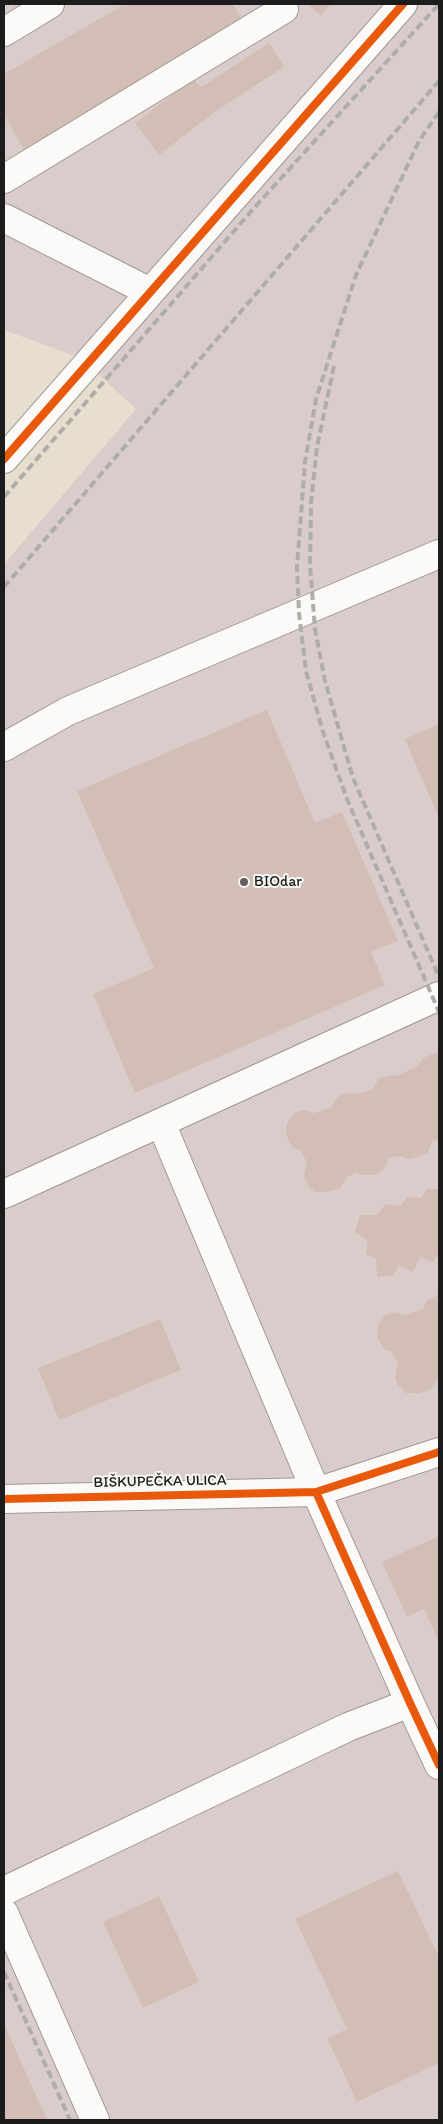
<!DOCTYPE html>
<meta charset="utf-8">
<style>
body{margin:0}
#map{position:relative;width:443px;height:2124px;overflow:hidden;background:#e7decf;font-family:Itim,sans-serif}
canvas{display:block}
.frame{position:absolute;inset:0;border:5px solid #1c1c1c;pointer-events:none}
</style>
<div id="map">
<canvas width="443" height="2124"></canvas>
<div class="frame"></div>
</div>
<script>
const c = document.querySelector('canvas').getContext('2d');
c.lineJoin = 'round';
function fill(path, color) { c.fillStyle = color; c.fill(path, 'evenodd'); }
const shape = rows => new Path2D(rows.map(r => 'M' + r).join(''));
function trace(path, color, width, dash) { c.strokeStyle = color; c.lineWidth = width; c.lineCap = dash ? 'butt' : 'round'; c.setLineDash(dash || []); c.stroke(path); }
function label(font, color, halo, rows, align = 'center') {
  c.font = font + ' Itim,sans-serif'; c.lineWidth = 4; c.setLineDash([]); c.textBaseline = 'middle'; c.strokeStyle = halo; c.fillStyle = color; for (const [text, x, y, turn = 0] of rows) {
    c.save(); c.translate(x, y); c.rotate((+turn || 0) * Math.PI / 180); c.textAlign = isNaN(turn) ? turn : align; if (halo) c.strokeText(text, 0, 0); c.fillText(text, 0, 0); c.restore();
  }
}
const industrial = shape([
 [4,4,439,4,439,2120,4,2120,4,564,136,409,81,358,4,330]
]);
const building = shape([
 [125,4,233,4,244,23,25,151,4,115,4,74],
 [307,4,331,4,321,15],
 [269,43,284,67,216,111,159,155,135,123,193,79,201,87],
 [267,710,315,823,342,812,398,941,371,952,385,985,135,1093,93,994,154,968,77,791],
 [439,724,439,818,405,739],
 [436,1053,439,1053,439,1140,432,1141,428,1152,419,1157,408,1159,399,1156,389,1158,383,1170,374,1175,363,1175,356,1173,347,1177,340,1188,327,1192,315,1192,306,1183,304,1176,307,1162,304,1157,300,1150,293,1148,286,1135,287,1124,294,1113,304,1110,314,1113,332,1107,335,1100,341,1095,348,1093,357,1094,373,1089,379,1078,392,1075,396,1076,416,1067,425,1057],
 [427,1189,439,1189,439,1252,433,1263,421,1257,412,1272,399,1265,393,1276,377,1277,376,1258,366,1254,368,1241,355,1232,360,1215,377,1215,386,1204,401,1206,407,1197,421,1198],
 [439,1294,439,1378,431,1389,419,1393,406,1393,397,1384,395,1377,398,1363,391,1351,385,1350,377,1337,378,1325,385,1315,396,1312,405,1315,423,1309,426,1301],
 [160,1319,181,1370,59,1420,38,1368],
 [439,1536,439,1642,424,1609,407,1617,382,1562],
 [398,1871,439,1957,439,2063,357,2102,327,2038,347,2029,295,1919],
 [159,1896,199,1982,143,2008,103,1922],
 [4,2024,47,2120,4,2120]
]);
const minor = shape([
 [4,32,50,4],
 [4,179,284,9,278,4],
 [4,218,150,292],
 [4,459,403,4],
 [4,747,68,711,439,554],
 [161,1123,316,1492,410,1703,439,1765],
 [4,1194,439,996],
 [4,1499,316,1492,439,1452],
 [4,1891,348,1727,410,1703],
 [4,1913,95,2120]
]);
const rail = shape([
 [439,112,419,141,356,275,316,399,305,462,297,567,299,613,306,671,323,732,347,799,439,1012],
 [334,366,317,447,311,503,310,565,315,629,325,681,353,778,439,977],
 [4,497,254,208,439,4],
 [4,587,439,81],
 [4,1972,70,2120]
]);
const cycleway = shape([
 [4,459,403,4],
 [316,1492,410,1703,439,1765],
 [4,1499,316,1492,439,1452]
]);
const markers = [
 [244,882,5,"#63605b"]
];
const poiNames = [
 ["BIOdar",254,882]
];
const streetNames = [
 ["BIŠKUPEČKA ULICA",160,1482,-1]
];
fill(industrial, '#dbcccc');
fill(building, '#d2beb5');
trace(minor, '#9e9990', 30);
trace(minor, '#fbfaf8', 28);
trace(rail, '#aeadaa', 4, [8, 4]);
trace(cycleway, '#e8590c', 8);
for (const [x, y, r, color] of markers) { const dot = new Path2D(); dot.arc(x, y, r, 0, 2 * Math.PI); c.fillStyle = color; c.fill(dot); trace(dot, '#f6f6f2', 2); }
label('15px', '#1c1c1c', '#f6f6f2', poiNames, 'left');
label('15px', '#1c1c1c', '#f6f6f2', streetNames);
</script>
